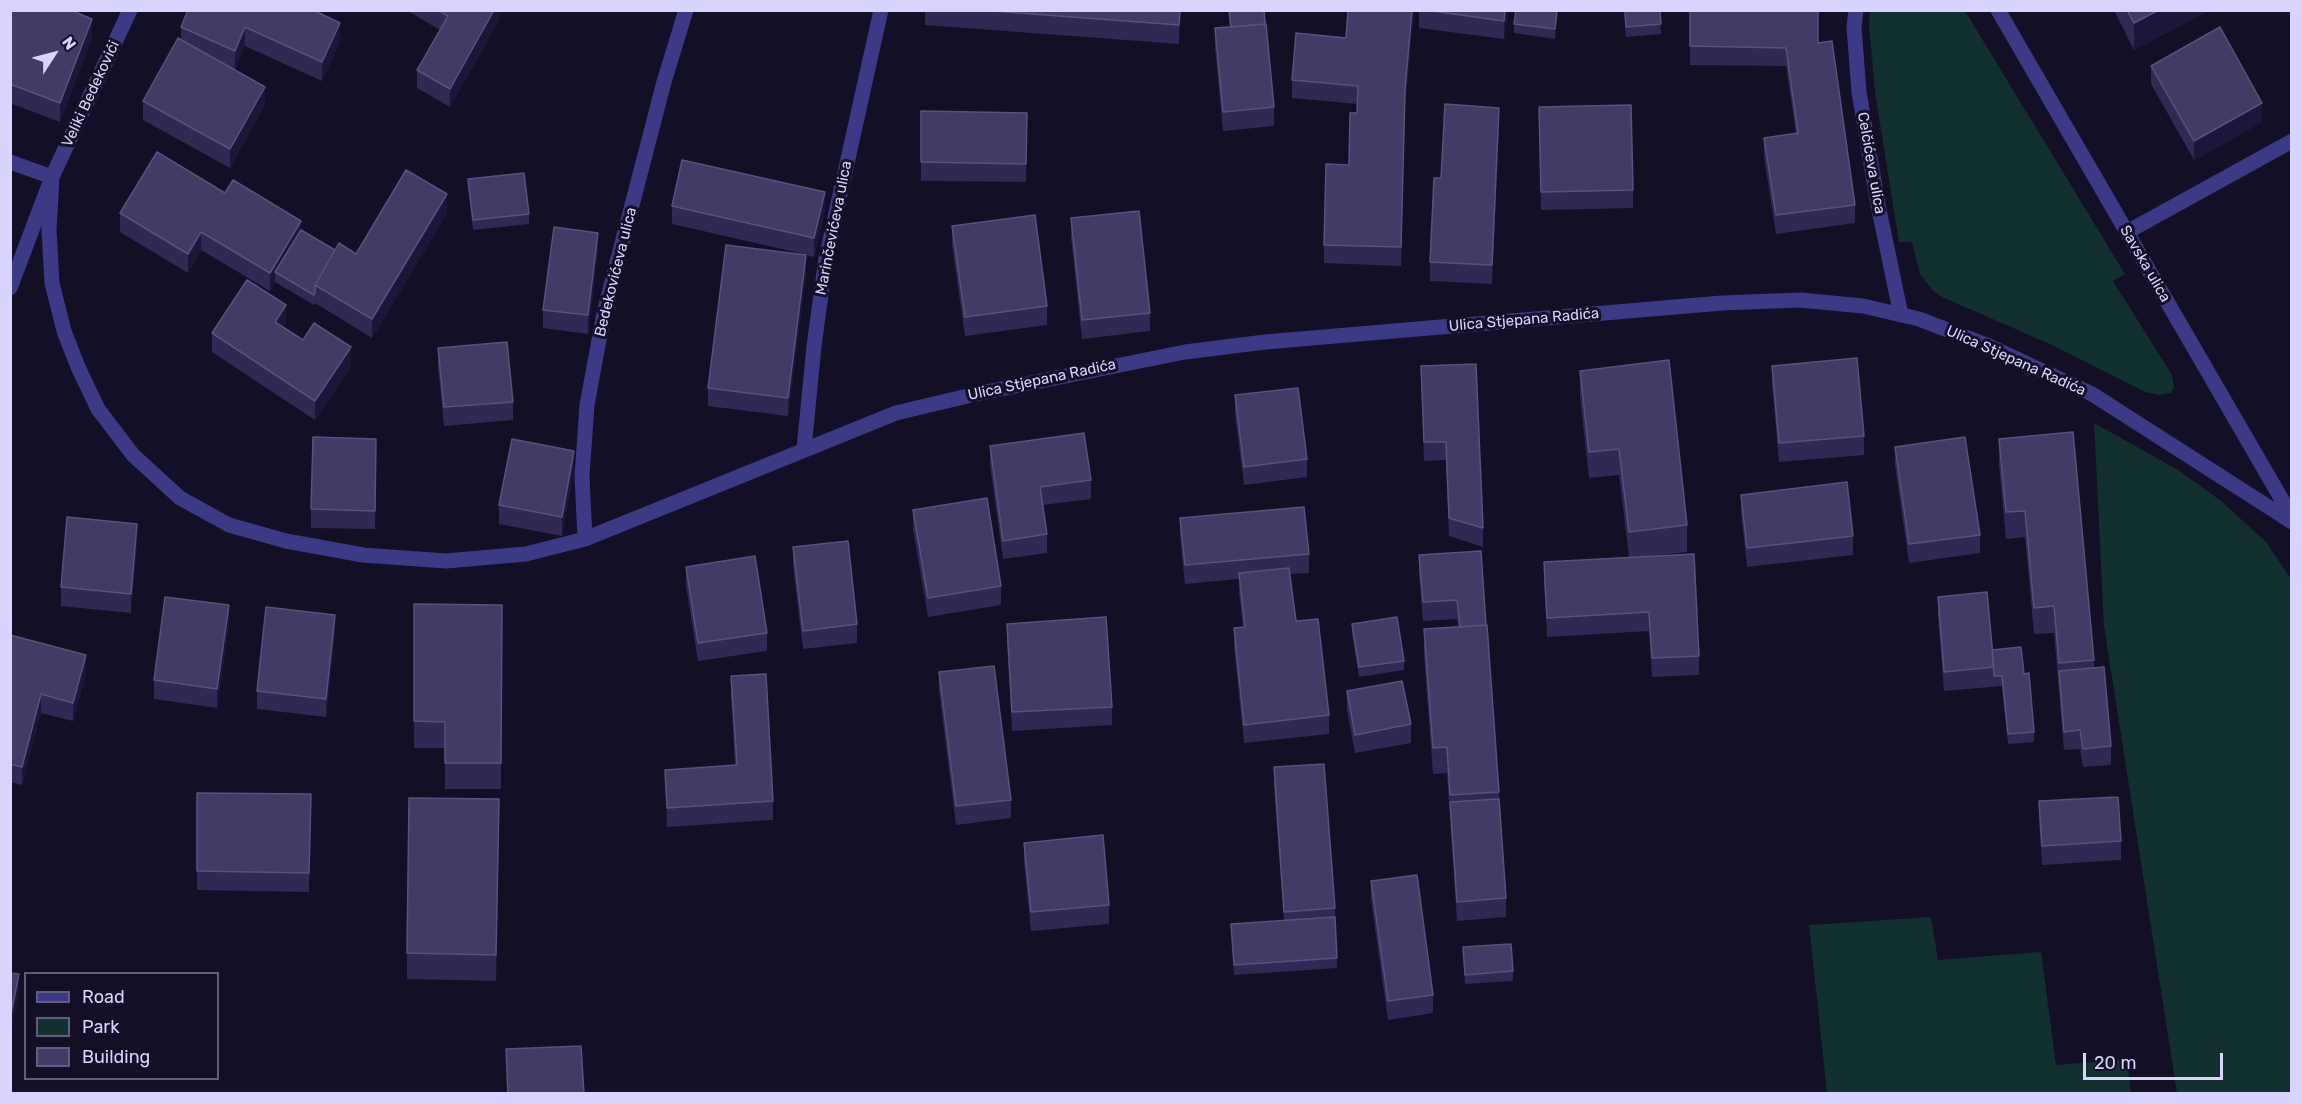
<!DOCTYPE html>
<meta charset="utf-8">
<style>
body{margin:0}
#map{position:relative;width:2302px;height:1104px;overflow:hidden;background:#130f26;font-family:Rubik,sans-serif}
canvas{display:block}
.frame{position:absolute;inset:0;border:12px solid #d9d4ff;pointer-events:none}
.legend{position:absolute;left:24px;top:972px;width:195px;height:108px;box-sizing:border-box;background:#130f26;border:2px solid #625e7d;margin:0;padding:8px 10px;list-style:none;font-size:18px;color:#d9d4ff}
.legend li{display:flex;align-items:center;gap:12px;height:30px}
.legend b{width:30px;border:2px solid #625e7d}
.north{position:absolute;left:24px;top:24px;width:60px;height:60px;-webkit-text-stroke:4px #130f26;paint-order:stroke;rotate:54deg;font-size:16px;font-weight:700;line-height:24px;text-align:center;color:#d9d4ff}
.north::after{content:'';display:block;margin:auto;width:21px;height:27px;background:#d9d4ff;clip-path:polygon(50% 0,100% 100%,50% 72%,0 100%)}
.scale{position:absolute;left:2083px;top:1053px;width:140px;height:27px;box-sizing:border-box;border:3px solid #d9d4ff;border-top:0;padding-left:8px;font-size:18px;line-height:21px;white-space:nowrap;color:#d9d4ff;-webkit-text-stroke:4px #130f26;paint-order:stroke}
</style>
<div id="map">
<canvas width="2302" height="1104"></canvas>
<div class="frame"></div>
<ul class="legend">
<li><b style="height:8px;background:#3d3a85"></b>Road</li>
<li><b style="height:16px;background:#12302f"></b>Park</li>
<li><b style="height:16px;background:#433a66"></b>Building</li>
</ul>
<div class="north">N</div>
<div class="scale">20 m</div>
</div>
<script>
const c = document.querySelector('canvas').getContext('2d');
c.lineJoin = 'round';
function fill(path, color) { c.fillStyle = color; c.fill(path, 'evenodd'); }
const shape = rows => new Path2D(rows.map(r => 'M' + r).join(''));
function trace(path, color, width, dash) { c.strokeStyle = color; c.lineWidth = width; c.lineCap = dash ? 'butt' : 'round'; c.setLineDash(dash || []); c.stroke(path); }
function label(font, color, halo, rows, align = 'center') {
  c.font = font + ' Rubik,sans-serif'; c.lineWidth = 6; c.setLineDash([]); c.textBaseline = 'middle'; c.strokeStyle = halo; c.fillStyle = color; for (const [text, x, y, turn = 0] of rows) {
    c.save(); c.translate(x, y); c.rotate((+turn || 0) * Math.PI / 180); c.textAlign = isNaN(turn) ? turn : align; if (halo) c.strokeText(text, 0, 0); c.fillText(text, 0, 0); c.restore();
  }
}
const green = shape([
 [1870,11,1965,11,2125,274,2113,281,2172,375,2174,388,2171,393,2159,395,2145,392,2052,345,1942,297,1933,291,1920,274,1912,242,1899,242,1875,92,1869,25],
 [2094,423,2178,470,2221,501,2266,542,2291,579,2291,1093,2177,1093,2104,626],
 [1931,917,1938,960,2041,952,2056,1065,2127,1059,2131,1093,1827,1093,1809,925]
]);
const minor = shape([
 [1856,10,1854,27,1859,92,1878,205,1901,315],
 [1998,10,2292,517],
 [10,162,52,177],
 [52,177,49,230,52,283,64,331,78,367,98,409,133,455,180,498,229,525,286,541,363,555,446,561,526,554,585,539,896,413,976,394,1185,352,1265,342,1722,303,1800,300,1863,306,1919,319,1989,346,2092,394,2292,522],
 [2127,232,2292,141],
 [10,288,52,177,130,10],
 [804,449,814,346,826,258,881,10],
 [585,539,582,476,587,405,604,313,664,82,686,10]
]);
const wall = shape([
 [10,10,92,38,60,122,10,103],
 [188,10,340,41,322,81,245,46,235,70,265,105,230,168,143,120,143,101,181,40,181,27],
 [406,10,500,10,500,19,450,107,417,88,417,70,440,30],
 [925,10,1181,10,1179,44,925,25],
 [1228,10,1264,10,1274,107,1274,126,1223,131,1215,47,1215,28,1230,27],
 [1414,10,1405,108,1401,266,1324,263,1324,245,1349,165,1357,113,1358,104,1292,98,1292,80,1346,38],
 [1419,10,1508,10,1504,39,1419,28],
 [1558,10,1555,39,1514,33,1514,24],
 [1624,10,1660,10,1661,34,1626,37],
 [1690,10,1818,43,1855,205,1855,223,1776,234,1764,157,1764,138,1796,134,1786,66,1690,65],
 [2114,10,2210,10,2134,50],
 [2151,66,2262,122,2194,160,2151,84],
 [1539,107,1633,190,1633,208,1541,210],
 [921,111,1027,113,1026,182,921,181],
 [1499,127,1492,284,1430,281,1430,262,1441,178],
 [468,179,529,214,529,224,473,230,468,189],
 [225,193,301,230,335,250,356,254,447,213,372,338,315,303,314,305,275,282,270,291,201,250,188,273,120,232,120,213],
 [672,206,825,210,814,257,806,255,806,273,788,416,708,406,708,388,804,254,672,224],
 [1071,218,1150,313,1150,331,1082,339,1071,237],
 [952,226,1047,306,1047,325,965,336,952,245],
 [598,251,588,334,543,328,543,310],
 [286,324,283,328,303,340,351,366,315,420,212,352,212,333],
 [438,348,513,402,513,420,444,426,438,367],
 [1421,366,1483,528,1483,547,1449,536,1446,460,1424,461],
 [1772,366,1864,436,1864,455,1779,462,1772,384],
 [1580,371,1687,525,1687,552,1640,557,1699,656,1699,675,1652,677,1649,631,1547,637,1544,581,1544,562,1629,557,1619,475,1589,478,1580,397],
 [1235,395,1307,459,1307,477,1244,485,1235,414],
 [376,439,375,529,311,528,311,509],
 [1999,439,2094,660,2094,668,2111,746,2111,765,2083,767,2080,749,2064,750,2054,633,2034,634,2025,537,2006,539,1999,465],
 [990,446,1091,480,1091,499,1043,505,1047,534,1047,553,1003,559,990,465],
 [1895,447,1980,535,1980,553,1909,563,1895,466],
 [574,469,562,536,499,524,499,505],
 [1741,495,1853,536,1853,555,1747,567,1741,513],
 [913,510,1001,586,1001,605,928,617,913,529],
 [1180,518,1309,554,1309,573,1290,574,1296,621,1329,715,1329,734,1244,743,1234,647,1234,628,1243,628,1239,592,1239,579,1185,584,1180,537],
 [137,542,131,613,61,606,61,587],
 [793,547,857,624,857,643,803,649,793,566],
 [1419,555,1486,625,1499,792,1506,898,1506,917,1457,921,1447,773,1433,774,1424,655,1424,629,1458,627,1457,619,1423,621,1419,574],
 [686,567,767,633,767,651,698,661,686,586],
 [1938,597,1992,650,2024,674,2034,732,2034,742,2008,744,2002,686,1944,691,1938,615],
 [414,604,502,605,501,789,445,789,445,748,414,748],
 [229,624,217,708,154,699,154,680],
 [1007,624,1112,707,1112,725,1012,731,1007,643],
 [1352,624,1404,661,1404,670,1359,677,1352,634],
 [335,634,326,717,257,709,257,691],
 [10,635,86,674,73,721,41,713,22,785,10,782],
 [939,672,1011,800,1011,818,956,825,939,691],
 [731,676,773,801,773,820,667,827,665,770,735,765,731,694],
 [1347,691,1411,724,1411,743,1355,753,1347,710],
 [1274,767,1335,908,1337,968,1234,975,1231,924,1284,921,1274,786],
 [197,793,311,794,309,892,197,890],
 [2039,801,2121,841,2121,860,2042,865,2039,820],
 [499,825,496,981,407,979,407,953],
 [1024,843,1109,905,1109,924,1031,931,1024,862],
 [1371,881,1433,995,1433,1013,1388,1020,1371,900],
 [1463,947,1513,971,1513,981,1465,984],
 [506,1049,584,1094,507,1094]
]);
const shadedWall = shape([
 [494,10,500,10,500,19,450,107,450,89],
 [1180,10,1181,10,1179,44,1179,25],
 [1412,10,1414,10,1405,108,1401,266,1405,90],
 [1505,10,1508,10,1504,39,1504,21],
 [1557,10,1558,10,1555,39,1555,29],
 [2159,10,2210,10,2134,50,2134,23],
 [92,19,92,38,60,122,60,103],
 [340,23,340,41,322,81,322,62],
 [245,27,245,46,235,70,235,51],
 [265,87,265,105,230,168,230,149],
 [2262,103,2262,122,2194,160,2194,141],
 [1499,108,1499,127,1492,284,1492,265],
 [825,192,825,210,814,257,814,238],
 [447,194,447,213,372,338,372,319],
 [301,221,301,239,275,272,275,282,270,291,270,273],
 [201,232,201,250,188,273,188,254],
 [598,233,598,251,588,334,588,315],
 [806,255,806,273,788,416,788,398],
 [286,305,286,324,275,341,275,322],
 [351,347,351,366,315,420,315,401],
 [574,451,574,469,562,536,562,517],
 [137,524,137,542,131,613,131,594],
 [229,605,229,624,217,708,217,689],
 [335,615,335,634,326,717,326,699],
 [86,655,86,674,73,721,73,703],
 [41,694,41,713,22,785,22,767],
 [19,974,19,993,10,1038,10,1019]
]);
const building = shape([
 [10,10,70,10,92,19,60,103,10,84,10,10],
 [188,10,313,10,340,23,322,62,245,27,235,51,181,27,188,10],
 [438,10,494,10,450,89,417,70,448,16,438,10],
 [979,10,1180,10,1179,25,979,10],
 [1229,10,1264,10,1265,24,1231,27,1229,10],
 [1348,10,1412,10,1405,90,1401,247,1324,245,1326,164,1349,165,1350,113,1357,113,1358,86,1292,80,1296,33,1346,38,1348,10],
 [1425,10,1505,10,1504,21,1425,10],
 [1516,10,1557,10,1555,29,1514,24,1516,10],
 [1625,10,1660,10,1661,24,1626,27,1625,10],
 [1690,10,1818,10,1818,43,1832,41,1855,205,1776,215,1764,138,1798,133,1786,48,1690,46,1690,10],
 [2127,10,2159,10,2134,23,2127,10],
 [1266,24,1274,107,1223,112,1215,28,1266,24],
 [2220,27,2262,103,2194,141,2151,66,2220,27],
 [178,38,265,87,230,149,143,101,178,38],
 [1445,104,1499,108,1492,265,1430,262,1434,178,1441,178,1445,104],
 [1631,105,1633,190,1541,192,1539,107,1631,105],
 [921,111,1027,113,1026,164,921,162,921,111],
 [157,152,225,193,233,180,301,221,270,273,201,232,188,254,120,213,157,152],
 [682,160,825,192,814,238,672,206,682,160],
 [406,170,447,194,372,319,315,285,339,243,356,254,406,170],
 [524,173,529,214,473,220,468,179,524,173],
 [1139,211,1150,313,1082,320,1071,218,1139,211],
 [1035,215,1047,306,965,317,952,226,1035,215],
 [554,227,598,233,588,315,543,310,554,227],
 [301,230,335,250,315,285,315,293,314,295,275,272,301,230],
 [726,245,806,255,788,398,708,388,726,245],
 [247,280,286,305,275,322,303,340,314,323,351,347,315,401,212,333,247,280],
 [507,342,513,402,444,407,438,348,507,342],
 [1857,358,1864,436,1779,443,1772,366,1857,358],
 [1669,360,1687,525,1629,532,1619,449,1589,452,1580,371,1669,360],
 [1476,364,1483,528,1449,518,1446,442,1424,442,1421,366,1476,364],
 [1298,388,1307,459,1244,467,1235,395,1298,388],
 [2073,432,2094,660,2059,663,2054,606,2034,608,2025,511,2006,512,1999,439,2073,432],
 [1084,433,1091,480,1040,487,1047,534,1003,541,990,446,1084,433],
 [313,437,376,439,375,511,311,509,313,437],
 [1965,437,1980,535,1909,544,1895,447,1965,437],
 [512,439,574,451,562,517,499,505,512,439],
 [1847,482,1853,536,1747,548,1741,495,1847,482],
 [987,498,1001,586,928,598,913,510,987,498],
 [1304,507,1309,554,1185,565,1180,518,1304,507],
 [67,517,137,524,131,594,61,587,67,517],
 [848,541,857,624,803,631,793,547,848,541],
 [1481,551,1486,625,1460,627,1457,600,1423,602,1419,555,1481,551],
 [1694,554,1699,656,1652,658,1649,612,1547,618,1544,562,1694,554],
 [755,556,767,633,698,643,686,567,755,556],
 [1289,568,1296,621,1318,619,1329,715,1244,725,1234,628,1245,627,1239,573,1289,568],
 [1987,592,1994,667,1944,672,1938,597,1987,592],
 [165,597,229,605,217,689,154,680,165,597],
 [414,604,502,605,501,763,445,763,445,722,414,721,414,604],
 [266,607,335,615,326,699,257,691,266,607],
 [1106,617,1112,707,1012,712,1007,624,1106,617],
 [1397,617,1404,661,1359,667,1352,624,1397,617],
 [1487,625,1499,792,1450,795,1447,747,1433,748,1424,629,1487,625],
 [10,635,86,655,73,703,41,694,22,767,10,764,10,635],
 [2021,647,2024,674,2029,673,2034,732,2008,734,2002,676,1994,676,1992,650,2021,647],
 [994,666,1011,800,956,806,939,672,994,666],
 [2104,667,2111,746,2083,749,2080,730,2064,732,2059,671,2104,667],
 [766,674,773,801,667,808,665,770,737,765,731,676,766,674],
 [1402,681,1411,724,1355,735,1347,691,1402,681],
 [1324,764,1335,908,1284,912,1274,767,1324,764],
 [197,793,311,794,309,873,197,871,197,793],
 [2118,797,2121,841,2042,846,2039,801,2118,797],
 [409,798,499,799,496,955,407,953,409,798],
 [1499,799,1506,898,1457,902,1450,802,1499,799],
 [1103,835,1109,905,1031,912,1024,843,1103,835],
 [1417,875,1433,995,1388,1001,1371,881,1417,875],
 [1335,917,1337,958,1234,965,1231,924,1335,917],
 [1511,944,1513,971,1465,975,1463,947,1511,944],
 [10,973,19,974,10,1019,10,973],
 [581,1046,584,1094,508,1094,506,1049,581,1046]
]);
const streetNames = [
 ["Veliki Bedekovići",91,94,-65],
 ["Celčićeva ulica",1871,163,80],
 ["Marinčevićeva ulica",834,228,-79],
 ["Savska ulica",2145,264,60],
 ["Bedekovićeva ulica",616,272,-76],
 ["Ulica Stjepana Radića",1524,320,-5],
 ["Ulica Stjepana Radića",2016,361,24],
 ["Ulica Stjepana Radića",1042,380,-12]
];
fill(green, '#12302f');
trace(minor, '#3d3a85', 15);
fill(wall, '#312854');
fill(shadedWall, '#1d163a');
fill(building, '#433a66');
trace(building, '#5a527e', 1.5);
label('15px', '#d9d4ff', '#130f26', streetNames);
</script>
